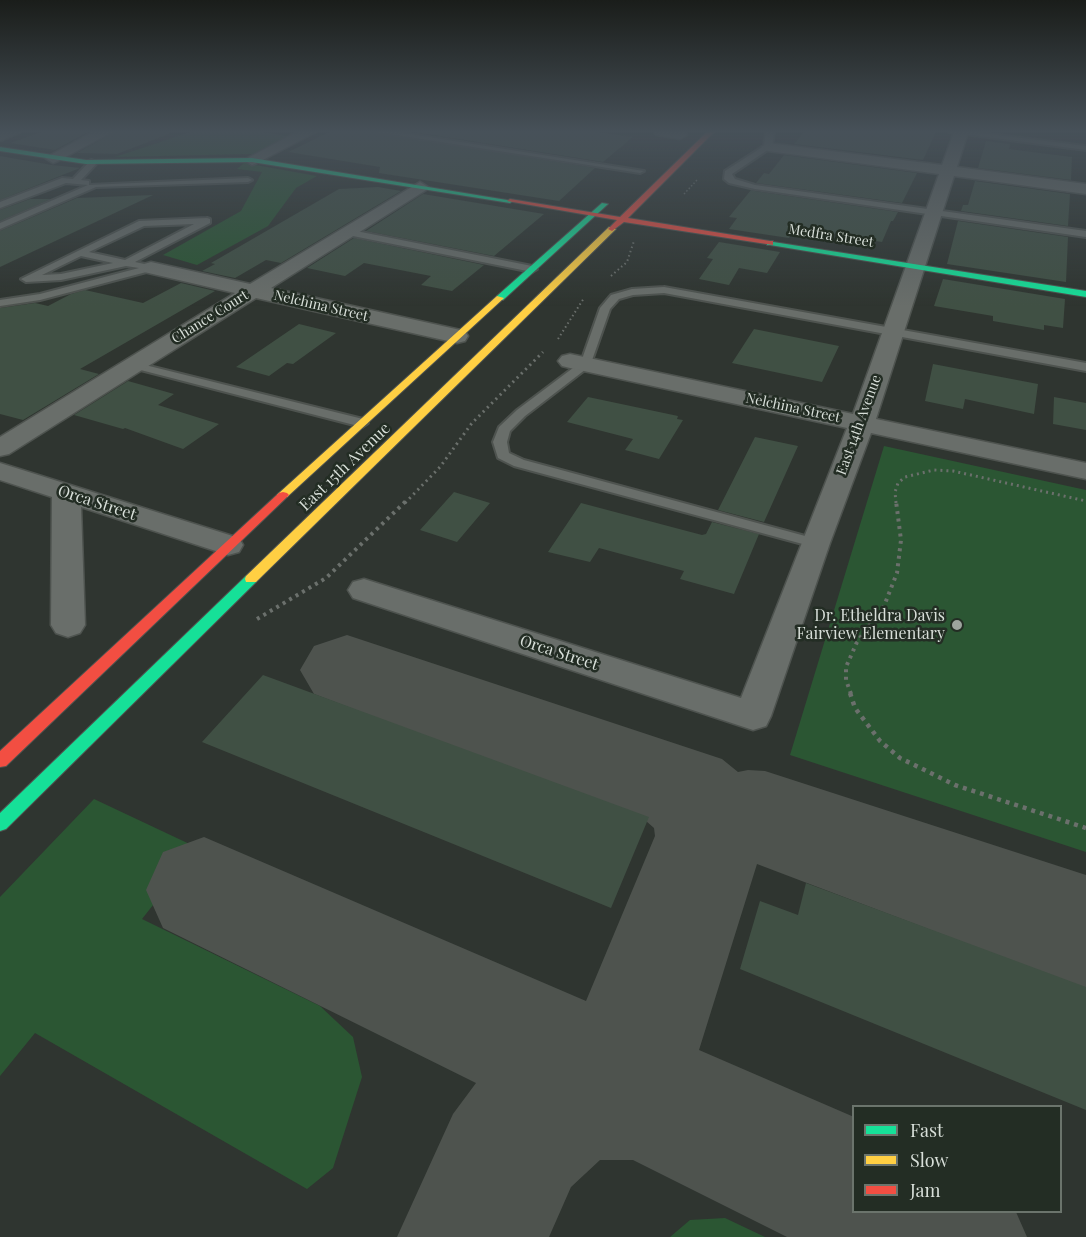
<!DOCTYPE html>
<style>
body{margin:0}
#map{position:relative;width:1086px;height:1237px;overflow:hidden;background:#2f3530;font-family:"Playfair Display",serif}
canvas{display:block}
.legend{position:absolute;left:852px;top:1105px;width:210px;height:108px;box-sizing:border-box;background:#232d24;border:2px solid #6b746c;margin:0;padding:8px 10px;list-style:none;font-size:18px;color:#d8dfd9}
.legend li{display:flex;align-items:center;gap:12px;height:30px}
.legend b{width:30px;border:2px solid #6b746c}
</style>
<div id="map">
<canvas width="1086" height="1237"></canvas>
<ul class="legend">
<li><b style="height:8px;background:#16e098"></b>Fast</li>
<li><b style="height:8px;background:#ffcf43"></b>Slow</li>
<li><b style="height:8px;background:#f24e42"></b>Jam</li>
</ul>
</div>
<script>
const c = document.querySelector('canvas').getContext('2d');
c.lineJoin = 'round';
function fill(path, color) { c.fillStyle = color; c.fill(path, 'evenodd'); }
const shape = rows => new Path2D(rows.map(r => 'M' + r).join(''));
function trace(path, color, width, dash) { c.strokeStyle = color; c.lineWidth = width; c.lineCap = dash ? 'butt' : 'round'; c.setLineDash(dash || []); c.stroke(path); }
function label(font, color, halo, rows, align = 'center') {
  c.font = font + ' "Playfair Display",serif'; c.lineWidth = 5; c.setLineDash([]); c.textBaseline = 'middle'; c.strokeStyle = halo; c.fillStyle = color; for (const [text, x, y, turn = 0] of rows) {
    c.save(); c.translate(x, y); c.rotate((+turn || 0) * Math.PI / 180); c.textAlign = isNaN(turn) ? turn : align; if (halo) c.strokeText(text, 0, 0); c.fillText(text, 0, 0); c.restore();
  }
}
const green = shape([
 [190,132,263,132,288,136,253,154,115,157],
 [244,163,317,176,296,188,268,226,197,265,163,255,241,211,262,172,237,169],
 [884,446,1086,490,1086,852,790,755],
 [94,799,198,848,142,919,320,1006,353,1037,362,1077,333,1168,307,1189,35,1033,0,1076,0,897],
 [725,1218,765,1237,670,1237,690,1220]
]);
const taxiway = shape([
 [347,635,722,759,738,772,748,770,765,771,1086,875,1086,989,757,864,699,1050,854,1117,854,1212,1016,1212,1027,1237,787,1237,633,1160,600,1160,571,1187,549,1237,397,1237,453,1114,476,1083,163,928,146,890,163,852,204,837,586,1001,655,836,654,828,646,821,314,694,300,670,314,646,347,635]
]);
const building = shape([
 [41,132,88,132,55,150,10,143],
 [114,132,169,132,169,134,117,154,77,153],
 [329,132,375,132,595,168,559,201,379,173,380,167,288,152],
 [414,132,597,132,633,137,603,162],
 [804,132,936,132,923,160,794,144],
 [986,141,1010,144,1009,149,1072,157,1071,180,978,168],
 [784,155,917,173,902,203,756,183,764,173,769,174],
 [0,156,52,165,80,168,0,200],
 [975,181,1070,194,1068,226,961,211,963,205,968,205],
 [378,187,401,191,281,263,266,260,235,278,202,271,215,264,211,263,339,189],
 [751,190,755,191,898,212,893,221,891,221,882,242,802,229,795,229,789,238,729,229,737,218,729,217],
 [423,194,544,214,494,256,366,231],
 [153,195,0,267,0,231,77,198],
 [30,199,51,199,0,221,0,210],
 [958,221,1068,237,1066,282,947,264],
 [354,238,484,265,452,291,421,285,431,276,364,263,345,276,307,268],
 [719,242,780,252,767,273,739,268,729,285,699,279,713,259,707,258],
 [943,279,1065,299,1063,328,1044,325,1044,330,993,321,993,316,934,306],
 [181,283,215,291,80,369,99,374,23,420,0,414,0,308,35,303,48,306,71,294,85,290,143,303],
 [299,324,336,333,293,364,287,363,269,376,236,367],
 [754,329,839,346,822,382,732,363],
 [933,364,1038,384,1034,414,965,399,963,409,925,401],
 [128,381,174,394,158,405,219,424,183,449,125,428,123,429,74,415],
 [588,397,678,416,677,419,683,420,659,459,625,450,633,439,567,422],
 [1054,397,1086,403,1086,430,1053,424],
 [755,437,798,446,764,522,718,510],
 [454,492,490,503,457,542,420,530],
 [581,503,702,535,706,534,712,522,759,534,734,594,680,579,684,571,599,548,590,562,548,552],
 [263,675,649,817,611,908,202,742],
 [806,883,1086,987,1086,1110,740,969,760,901,798,915]
]);
const pathFar4 = shape([
 [684,194,697,180]
]);
const pathFar3 = shape([
 [611,276,627,262,634,241],
 [558,339,584,298]
]);
const pathFar2 = shape([
 [405,503,440,467,472,423,543,352],
 [896,503,895,492,898,483,905,477,934,470,953,471,1086,501]
]);
const pathFar1 = shape([
 [257,619,326,578,406,501],
 [851,694,846,680,846,667,857,642,884,606,897,573,901,540,896,501]
]);
const path = shape([
 [850,693,855,708,880,741,900,758,955,785,1086,828]
]);
const lane = shape([
 [377,132,397,132,644,171,640,173,377,132],
 [766,132,774,132,772,147,732,174,735,179,755,185,1086,231,1086,237,755,189,729,183,724,179,725,171,764,146,766,132],
 [949,132,973,132,1086,146,1086,150,949,132],
 [91,160,98,162,81,180,89,181,89,185,248,178,252,180,248,182,96,187,0,229,0,223,88,185,66,183,0,208,0,202,62,178,73,179,91,160],
 [207,218,210,219,210,223,135,262,154,266,154,270,40,300,0,306,0,300,40,294,139,268,126,266,61,280,26,282,21,279,139,221,207,218],
 [194,224,125,260,89,252,144,226,194,224],
 [81,256,113,263,61,274,42,275,81,256],
 [346,229,532,266,537,269,532,272,343,234,343,230,346,229],
 [664,287,1086,363,1086,371,664,293,633,295,619,299,610,309,590,366,525,416,510,431,507,442,509,453,524,460,820,540,823,543,820,546,810,546,514,466,498,458,493,442,499,427,517,410,581,362,600,308,611,295,632,289,664,287],
 [133,362,367,420,368,423,362,427,129,367,127,365,133,362]
]);
const street = shape([
 [0,132,21,132,0,141,0,132],
 [93,132,112,132,58,161,53,163,45,158,93,132],
 [297,132,316,132,257,163,252,165,244,160,297,132],
 [654,132,685,132,687,135,680,139,656,135,654,132],
 [954,132,968,132,957,167,1086,184,1086,194,954,176,876,419,1086,463,1086,479,871,433,830,543,771,716,766,726,753,730,353,598,348,590,353,582,364,579,741,698,847,428,570,368,562,366,558,361,562,356,570,354,853,414,939,174,768,151,761,147,768,143,942,165,954,132],
 [420,182,428,187,426,190,271,288,465,331,468,336,465,341,457,343,256,298,9,454,0,456,0,437,235,293,144,272,141,268,144,264,151,262,250,284,420,182],
 [0,463,239,538,243,545,239,552,228,555,81,507,85,625,80,633,68,637,56,633,51,625,52,497,0,480,0,463]
]);
const fast = shape([
 [0,147,86,160,252,158,513,201,510,203,252,162,86,164,0,151,0,147],
 [602,203,608,204,503,300,497,300,497,296,602,203],
 [767,241,1086,291,1086,297,770,245,767,245,767,241],
 [251,575,256,576,257,579,256,582,6,829,0,831,0,813,246,576,251,575]
]);
const slow = shape([
 [609,227,616,229,256,582,246,582,245,579,246,576,609,227],
 [497,296,504,298,287,497,279,497,277,495,279,493,497,296]
]);
const jam = shape([
 [707,132,714,132,628,218,770,241,773,241,773,245,624,222,612,231,608,229,617,220,507,201,510,199,620,217,707,132],
 [283,492,287,493,289,495,287,497,6,766,0,767,0,751,279,493,283,492]
]);
const markers = [
 [957,625,6,"#9da49e"]
];
const farStreetnames = [
 ["Medfra Street",831,236,9],
 ["Nelchina Street",321,306,13],
 ["Chance Court",210,317,-32],
 ["Nelchina Street",793,408,12],
 ["East 14th Avenue",859,425,-70]
];
const streetNames = [
 ["East 15th Avenue",345,467,-44],
 ["Orca Street",97,503,18],
 ["Orca Street",559,653,18]
];
const poiNames = [
 ["Dr. Etheldra Davis",945,616],
 ["Fairview Elementary",945,634]
];
fill(green, '#2b5633');
fill(taxiway, '#4e534e');
fill(building, '#405044');
trace(lane, '#4e534f', 4);
trace(street, '#4e534f', 3);
trace(fast, '#4e534f', 2);
trace(slow, '#4e534f', 2);
trace(jam, '#4e534f', 2);
trace(pathFar4, '#6b706c', 1.5, [1.5, 2]);
trace(pathFar3, '#6b706c', 2, [1.5, 3]);
trace(pathFar2, '#6b706c', 3, [2, 4]);
trace(pathFar1, '#6b706c', 4, [3, 4.5]);
trace(path, '#6b706c', 4.5, [4, 5]);
fill(lane, '#696e6a');
fill(street, '#696e6a');
fill(fast, '#16e098');
fill(slow, '#ffcf43');
fill(jam, '#f24e42');
const sky = c.createLinearGradient(0, 0, 0, 306);
sky.addColorStop(0, '#1a1d1a');
sky.addColorStop(0.43, '#475159');
sky.addColorStop(1, '#47515900');
c.fillStyle = sky;
c.fillRect(0, 0, 1086, 306);
for (const [x, y, r, color] of markers) { const dot = new Path2D(); dot.arc(x, y, r, 0, 2 * Math.PI); c.fillStyle = color; c.fill(dot); trace(dot, '#232d24', 2); }
label('14px', '#d8dfd9', '#232d24', farStreetnames);
label('16px', '#d8dfd9', '#232d24', streetNames);
label('16px', '#d8dfd9', '#232d24', poiNames, 'right');
</script>
